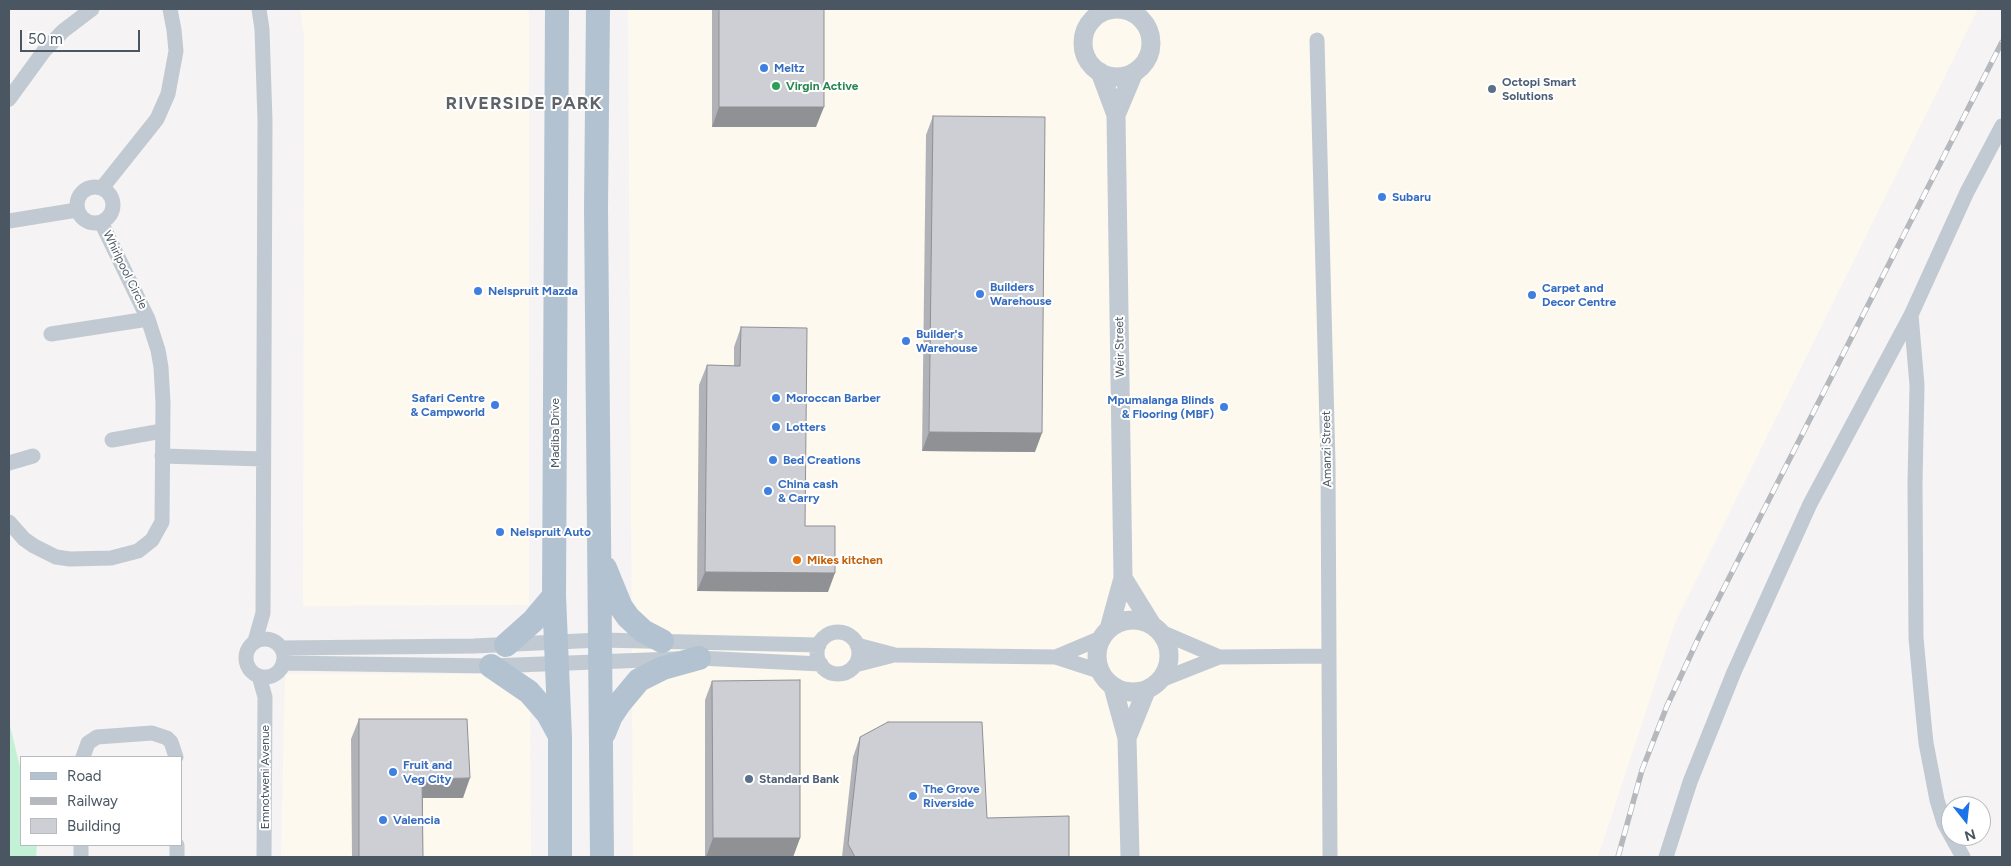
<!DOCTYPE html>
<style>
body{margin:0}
#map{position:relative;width:2011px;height:866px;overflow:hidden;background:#f5f3f3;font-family:Figtree,sans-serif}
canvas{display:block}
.frame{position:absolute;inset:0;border:10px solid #4a5661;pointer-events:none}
.legend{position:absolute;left:20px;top:756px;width:162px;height:90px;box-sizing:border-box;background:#fff;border:1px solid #b7bbc0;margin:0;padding:6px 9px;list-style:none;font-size:15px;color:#4a5661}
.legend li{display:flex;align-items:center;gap:10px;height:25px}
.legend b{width:25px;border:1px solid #b7bbc0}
.north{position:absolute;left:1941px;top:796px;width:50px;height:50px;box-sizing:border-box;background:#fff;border:1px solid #b7bbc0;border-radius:50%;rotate:164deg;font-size:14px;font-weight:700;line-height:20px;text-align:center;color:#4a5661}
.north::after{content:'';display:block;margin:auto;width:18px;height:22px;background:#1a73e8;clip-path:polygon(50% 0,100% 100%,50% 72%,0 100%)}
.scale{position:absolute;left:20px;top:30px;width:120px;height:22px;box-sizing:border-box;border:2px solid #4a5661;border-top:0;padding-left:6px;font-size:15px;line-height:18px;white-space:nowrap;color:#4a5661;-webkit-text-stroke:4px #fff;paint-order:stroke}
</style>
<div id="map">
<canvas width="2011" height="866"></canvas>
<div class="frame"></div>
<ul class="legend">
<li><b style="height:6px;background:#b3c2d1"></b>Road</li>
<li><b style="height:6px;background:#b5b8bd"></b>Railway</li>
<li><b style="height:14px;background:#cdcfd5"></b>Building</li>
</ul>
<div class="north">N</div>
<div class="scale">50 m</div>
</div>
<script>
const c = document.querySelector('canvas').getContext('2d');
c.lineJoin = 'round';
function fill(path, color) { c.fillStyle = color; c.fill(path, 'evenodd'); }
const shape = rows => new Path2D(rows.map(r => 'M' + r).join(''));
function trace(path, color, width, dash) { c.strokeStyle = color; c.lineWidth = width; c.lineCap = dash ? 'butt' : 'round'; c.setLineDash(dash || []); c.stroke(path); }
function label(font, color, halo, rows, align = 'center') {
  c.font = font + ' Figtree,sans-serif'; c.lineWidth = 4; c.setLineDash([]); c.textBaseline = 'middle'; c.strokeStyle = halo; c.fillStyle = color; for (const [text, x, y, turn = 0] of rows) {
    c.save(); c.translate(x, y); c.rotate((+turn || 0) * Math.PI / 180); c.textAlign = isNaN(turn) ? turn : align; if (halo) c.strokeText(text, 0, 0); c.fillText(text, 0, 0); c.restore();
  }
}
const commercial = shape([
 [300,9,529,9,529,605,303,606,304,37],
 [628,9,1978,9,1675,623,1598,857,633,857],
 [285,674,530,674,531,857,281,857]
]);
const green = shape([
 [9,722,21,771,21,845,37,845,36,857,9,857]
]);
const minor = shape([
 [1317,40,1328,463,1330,857],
 [9,99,44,51,63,31,92,9],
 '77 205a18 18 0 1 1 36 0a18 18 0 1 1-36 0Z',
 [102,188,157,119,168,94,176,51,174,30,170,9],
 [9,221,77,210],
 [1911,315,1917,385,1915,483,1916,638,1923,713,1926,743,1937,800,1944,823,1963,857],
 [51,334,148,319],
 [112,440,162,431],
 [162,456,263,459],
 [9,463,33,456],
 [9,522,24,539,34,546,56,557,70,559,111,558,138,551,152,540,162,522,163,403,161,367,158,350,148,319,101,222],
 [1161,632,1219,657],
 '817 653a21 21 0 1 1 42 0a21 21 0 1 1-42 0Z',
 '246 658a19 19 0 1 1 38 0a19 19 0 1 1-38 0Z',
 [255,641,263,613,265,121,262,29,259,9],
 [857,645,895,655,1056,657,1099,671],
 [281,648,474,646,600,640,819,645],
 [1056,657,1101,638],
 [283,663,491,666,699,658,821,664],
 [855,665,894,655],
 [259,676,265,697,264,857],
 [1161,680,1219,657,1329,656],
 [83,757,88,743,97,737,152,733,167,738,171,742,176,757],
 [177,845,177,857],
 [81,857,81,845],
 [1666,857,1690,782,1734,672,1810,504,1911,315,1967,192,2002,126]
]);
const tertiary = shape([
 '1083 43a34 34 0 1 1 68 0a34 34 0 1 1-68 0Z',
 [1100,72,1116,115,1123,578,1109,629],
 [1116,115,1134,72],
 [1123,578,1152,625],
 '1097 656a36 36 0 1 1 72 0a36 36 0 1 1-72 0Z',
 [1113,687,1127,738,1130,857],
 [1127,738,1146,691]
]);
const primary = shape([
 [557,9,554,596,560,737,560,857],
 [598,9,596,208,602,857],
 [605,568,621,607,628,617,643,631,662,641],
 [506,645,533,621,554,596],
 [491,666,529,692,548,714,560,736],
 [604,733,611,716,619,704,639,680,663,668,699,658]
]);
const rail = shape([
 [1618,857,1642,770,1667,706,1699,637,2002,42]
]);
const wall = shape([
 [712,9,824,9,816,127,712,127],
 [933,116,1035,452,922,451,926,135],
 [741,327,805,526,828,592,697,591,699,385,707,365,734,366,734,347],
 [712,681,800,838,793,857,705,857,705,700],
 [359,719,463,798,423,798,423,857,352,857,351,739],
 [860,737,987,818,1069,857,842,857,853,757]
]);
const shadedWall = shape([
 [719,107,824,107,816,127,712,127],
 [929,432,1042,433,1035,452,922,451],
 [705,572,835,573,828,592,697,591],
 [470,778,463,798,415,798,422,779],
 [713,838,800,838,793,857,706,857]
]);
const building = shape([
 [719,9,824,9,824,107,719,107,719,9],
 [933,116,1045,117,1042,433,929,432,933,116],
 [741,327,807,328,805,526,835,526,835,573,705,572,707,365,740,366,741,327],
 [800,680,800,838,713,838,712,681,800,680],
 [359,719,467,719,470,778,422,779,423,857,359,857,359,719],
 [888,722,982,722,987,818,1069,816,1069,857,855,857,848,844,860,737,888,722]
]);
const markers = [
 [764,68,5,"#3f7fe0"],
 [776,86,5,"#2e9e5b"],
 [1492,89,5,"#5c6f8a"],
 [1382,197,5,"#3f7fe0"],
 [478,291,5,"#3f7fe0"],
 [980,294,5,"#3f7fe0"],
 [1532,295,5,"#3f7fe0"],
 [906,341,5,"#3f7fe0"],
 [776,398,5,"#3f7fe0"],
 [495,405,5,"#3f7fe0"],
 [1224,407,5,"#3f7fe0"],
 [776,427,5,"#3f7fe0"],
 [773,460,5,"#3f7fe0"],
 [768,491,5,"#3f7fe0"],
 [500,532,5,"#3f7fe0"],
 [797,560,5,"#e8710a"],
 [393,772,5,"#3f7fe0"],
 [749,779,5,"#5c6f8a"],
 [913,796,5,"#3f7fe0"],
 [383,820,5,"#3f7fe0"]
];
const shopNames = [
 ["Meltz",774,68],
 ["Subaru",1392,197],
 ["Builders",990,287],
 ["Warehouse",990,301],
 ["Carpet and",1542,288],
 ["Decor Centre",1542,302],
 ["Nelspruit Mazda",488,291],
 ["Builder's",916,334],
 ["Warehouse",916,348],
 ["Safari Centre",485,398,"right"],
 ["& Campworld",485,412,"right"],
 ["Moroccan Barber",786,398],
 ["Mpumalanga Blinds",1214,400,"right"],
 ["& Flooring (MBF)",1214,414,"right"],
 ["Lotters",786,427],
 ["Bed Creations",783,460],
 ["China cash",778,484],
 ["& Carry",778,498],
 ["Nelspruit Auto",510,532],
 ["Fruit and",403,765],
 ["Veg City",403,779],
 ["The Grove",923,789],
 ["Riverside",923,803],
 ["Valencia",393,820]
];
const serviceNames = [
 ["Octopi Smart",1502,82],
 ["Solutions",1502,96],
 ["Standard Bank",759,779]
];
const leisureNames = [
 ["Virgin Active",786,86]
];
const streetNames = [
 ["Whirlpool Circle",125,270,64],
 ["Weir Street",1120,347,-91],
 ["Madiba Drive",555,433,-90],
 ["Amanzi Street",1327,449,-91],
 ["Emnotweni Avenue",265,777,-90]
];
const foodNames = [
 ["Mikes kitchen",807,560]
];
const districtNames = [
 ["RIVERSIDE PARK",524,104]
];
fill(commercial, '#fdf9ef');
fill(green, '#c3f1d5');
trace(minor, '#c1cad2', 15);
trace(tertiary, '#c1cad2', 19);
trace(primary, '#b3c2d1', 24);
trace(rail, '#b5b8bd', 5.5);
trace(rail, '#fff', 4, [11]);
fill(wall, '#b0b2b7');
fill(shadedWall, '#909195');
fill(building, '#cdcfd5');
trace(building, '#909195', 1);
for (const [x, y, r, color] of markers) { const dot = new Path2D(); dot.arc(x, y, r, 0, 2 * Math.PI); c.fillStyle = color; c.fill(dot); trace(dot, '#fff', 2); }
label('bold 12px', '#366cbe', '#fff', shopNames, 'left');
label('bold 12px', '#4e5e75', '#fff', serviceNames, 'left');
label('bold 12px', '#27864d', '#fff', leisureNames, 'left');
label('12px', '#4a5661', '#fff', streetNames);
label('bold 12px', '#c56008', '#fff', foodNames, 'left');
c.letterSpacing = '1px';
label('bold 18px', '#5f6368', '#fff', districtNames);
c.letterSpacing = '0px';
</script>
